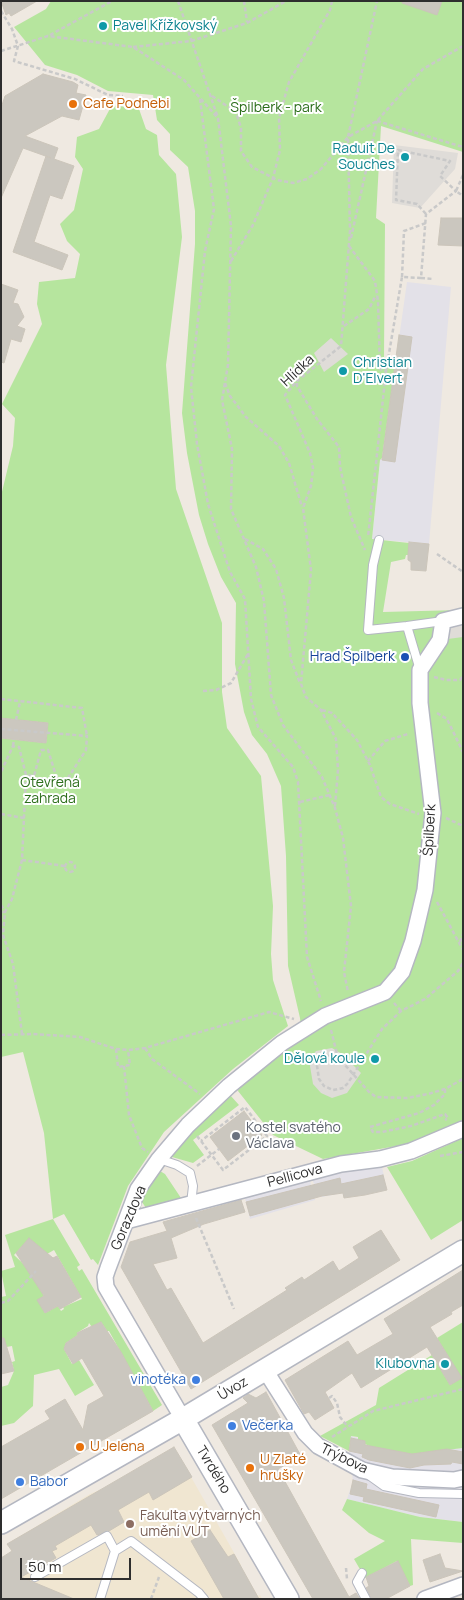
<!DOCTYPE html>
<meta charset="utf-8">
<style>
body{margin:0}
#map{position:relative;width:464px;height:1600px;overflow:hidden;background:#efe9e1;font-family:Manrope,sans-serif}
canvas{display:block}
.frame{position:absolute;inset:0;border:2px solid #2e2e2e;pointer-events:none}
.scale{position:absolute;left:20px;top:1558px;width:111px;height:22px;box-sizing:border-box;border:2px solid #2e2e2e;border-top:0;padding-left:6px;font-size:15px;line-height:18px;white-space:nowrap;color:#2e2e2e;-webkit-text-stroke:4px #fff;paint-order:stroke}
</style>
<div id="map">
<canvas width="464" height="1600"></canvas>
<div class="frame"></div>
<div class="scale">50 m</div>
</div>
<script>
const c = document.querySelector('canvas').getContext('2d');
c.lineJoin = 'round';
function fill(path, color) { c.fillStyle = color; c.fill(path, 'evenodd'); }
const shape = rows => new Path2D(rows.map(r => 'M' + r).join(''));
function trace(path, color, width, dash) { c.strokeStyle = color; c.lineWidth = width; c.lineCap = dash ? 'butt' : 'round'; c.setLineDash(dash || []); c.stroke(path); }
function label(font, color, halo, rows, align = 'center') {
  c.font = font + ' Manrope,sans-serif'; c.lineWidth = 4; c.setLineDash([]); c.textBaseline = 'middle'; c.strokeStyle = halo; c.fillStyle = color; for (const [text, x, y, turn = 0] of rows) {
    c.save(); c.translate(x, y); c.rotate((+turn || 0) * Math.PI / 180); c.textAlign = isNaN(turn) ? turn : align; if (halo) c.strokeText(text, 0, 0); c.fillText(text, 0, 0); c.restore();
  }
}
const industrial = shape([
 [407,282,451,287,429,544,372,539,380,460,382,458],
 [382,1167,387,1190,365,1195,364,1193,344,1197,342,1193,322,1197,312,1180,336,1173],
 [310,1181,315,1200,250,1219,245,1198],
 [351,1436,412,1453,463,1448,463,1522,420,1517,347,1499,353,1481,349,1451]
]);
const education = shape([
 [174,1447,241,1565,236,1569,245,1574,258,1596,260,1595,262,1599,1,1599,1,1558,12,1551,7,1544,90,1494,104,1488]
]);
const green = shape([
 [51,1,463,1,463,152,381,126,376,218,385,224,384,357,396,359,382,458,380,460,372,539,409,543,409,555,406,555,405,559,391,562,383,612,460,610,463,605,463,1120,408,1144,323,1159,273,1135,238,1091,239,1085,302,1037,300,1018,288,966,286,856,281,786,267,754,252,735,244,712,235,664,236,603,221,577,208,544,199,515,187,453,182,413,195,244,195,211,188,167,170,150,170,134,157,120,153,95,108,91,77,75,45,65,14,27,46,9],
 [112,105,139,109,146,129,157,135,159,155,176,174,182,237,166,365,176,489,222,623,222,692,227,728,261,776,273,906,271,954,273,980,288,1026,233,1069,164,1132,128,1186,98,1265,93,1259,91,1260,64,1214,53,1219,80,1265,77,1267,79,1271,82,1269,162,1405,153,1411,109,1331,107,1331,101,1322,92,1327,89,1323,88,1326,77,1333,78,1335,66,1343,64,1349,72,1364,79,1360,94,1385,75,1396,59,1369,34,1375,33,1406,14,1423,1,1426,1,1387,8,1385,14,1371,12,1362,15,1361,12,1346,1,1348,1,1297,6,1296,1,1271,15,1267,5,1235,53,1219,44,1133,23,1052,1,1057,1,738,46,743,48,723,1,718,1,496,13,446,15,418,2,404,42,324,37,304,39,282,75,278,80,254,67,241,60,224,74,210,83,169,75,157,77,137,99,129],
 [29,1239,47,1254,54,1250,82,1299,63,1307,64,1309,61,1311,58,1306,45,1313,38,1300,44,1296,31,1271,14,1255],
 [230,1095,239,1105,193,1140,204,1155,193,1163,172,1157,170,1155,188,1135],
 [463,1138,463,1220,431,1240,387,1167,412,1161],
 [160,1171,165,1174,181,1198,146,1208,142,1202,142,1198,148,1186],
 [463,1322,463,1448,412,1454,372,1447,365,1444,365,1441,358,1440,358,1437,351,1436,349,1451,320,1436,376,1405,379,1388,432,1355,450,1385,461,1378,437,1338],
 [347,1499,420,1517,463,1522,463,1543,411,1539,413,1585,410,1586,397,1561,365,1578,354,1559,385,1541,369,1533,342,1510]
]);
const plaza = shape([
 [394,145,458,153,455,169,420,208,392,203],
 [331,338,348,354,324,372,314,353],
 [463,616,463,637,440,640,443,621],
 [332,1048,342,1054,361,1073,347,1093,332,1098,321,1093,313,1084,310,1066,312,1056,316,1051]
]);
const building = shape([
 [1,1,37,1,11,16,9,13,6,15,1,1],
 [403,1,442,1,437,15,402,3,403,1],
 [43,74,73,82,78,85,76,93,86,95,79,120,62,116,25,136,58,148,54,159,74,166,62,199,50,195,34,242,68,255,62,270,13,252,46,156,51,158,23,148,1,198,1,108,5,96,43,74],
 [441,218,463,218,463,246,438,245,441,218],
 [1,284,18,290,13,303,18,304,24,317,17,326,25,329,21,342,11,339,4,363,1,362,1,284],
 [399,335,412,337,395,462,382,460,399,335],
 [409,542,429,544,426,571,411,570,411,562,408,560,408,554,409,542],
 [1,718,48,723,46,743,1,738,1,718],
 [244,1111,262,1135,228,1161,210,1137,244,1111],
 [383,1175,387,1190,365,1195,344,1198,343,1193,322,1196,250,1216,246,1202,340,1178,341,1184,383,1175],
 [241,1200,245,1212,204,1224,171,1238,177,1258,153,1264,167,1290,171,1288,203,1343,287,1290,285,1288,302,1277,304,1280,333,1261,339,1271,359,1258,353,1247,381,1230,400,1260,191,1389,121,1267,130,1242,167,1231,163,1222,241,1200],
 [29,1238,53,1258,57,1256,81,1297,60,1309,58,1306,45,1313,37,1300,44,1296,16,1253,29,1238],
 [463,1270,463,1305,451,1312,452,1314,430,1327,462,1378,450,1385,427,1347,361,1388,352,1373,325,1392,334,1408,315,1420,309,1412,304,1414,285,1380,348,1341,357,1355,393,1334,384,1319,463,1270],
 [101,1322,121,1352,153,1411,1,1499,1,1447,50,1419,45,1411,65,1399,83,1430,88,1405,104,1396,82,1358,73,1364,64,1349,66,1343,78,1335,77,1333,101,1322],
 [1,1338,4,1338,14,1371,1,1374,1,1338],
 [266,1392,301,1456,278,1469,349,1597,356,1593,360,1599,313,1599,212,1425,248,1403,243,1398,248,1394,256,1398,266,1392],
 [351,1438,365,1441,365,1445,412,1454,447,1449,463,1452,463,1464,452,1462,451,1464,424,1465,410,1468,369,1460,362,1457,363,1454,349,1451,351,1438],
 [174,1447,192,1477,153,1500,149,1492,118,1510,124,1522,109,1531,97,1535,91,1525,55,1546,57,1549,52,1551,56,1558,21,1577,74,1599,1,1599,1,1558,12,1551,7,1544,174,1447],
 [353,1480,367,1484,366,1489,439,1505,436,1517,363,1501,364,1497,350,1494,353,1480],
 [210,1530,228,1557,234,1554,259,1599,224,1599,191,1541,210,1530],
 [440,1554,445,1568,463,1571,430,1582,423,1560,440,1554],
 [398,1561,410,1586,386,1599,372,1599,366,1588,369,1586,366,1577,398,1561]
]);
const path = shape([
 [178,1,218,118,231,226,228,365,222,400,232,449,231,509,256,567,264,601,271,695,283,725,322,777,335,808,343,838,351,906,344,972,348,992],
 [244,1,247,22],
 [1,11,12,29,18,46,14,61,75,79,108,95,123,96],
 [50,35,112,1],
 [133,47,191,41,247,23,286,1],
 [1,51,48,36,133,47,184,80,217,117],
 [212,96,236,112,241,128,241,151,252,167,277,180,293,183,307,179,321,169,348,137,377,121,423,69,463,46],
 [200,99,214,209,205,251,191,387,197,444,208,504,230,572,245,599,251,699,258,727,293,767,298,782,307,957,321,1001],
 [377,121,463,147],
 [463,175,456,191,463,196],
 [351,238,377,121],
 [349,246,375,281,378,301,380,369,386,371,368,537],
 [231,261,253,225,273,178,280,150,279,118,289,82,330,10,332,1],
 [402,277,404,231,426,223],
 [421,278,433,279],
 [344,326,369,309,376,295],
 [386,371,402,277,421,278,426,214,456,191,440,176,450,161,398,150,396,200,417,204,426,214],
 [225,383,230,396,246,417,279,446,289,463,302,507],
 [297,383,297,386,317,419,339,447,340,467,351,517,365,550],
 [245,539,263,549,276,569,284,598,291,660,300,683],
 [437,554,463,572],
 [434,677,446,680,460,680,463,676],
 [203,691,216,690,231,683,248,654],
 [1,699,82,708,87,736],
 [322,710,332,713,357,740,370,765,381,797,390,804,419,814],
 [437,713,447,719,463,752],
 [16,720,20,702],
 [1,729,87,736,86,750,66,781,58,782,48,750,41,750,34,776,26,775,19,747,13,746,1,772],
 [13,746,14,739],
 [368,761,385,741,408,734],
 [300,802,330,795],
 [335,806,338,770,336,739,321,710,306,697,301,684,311,570,303,508,311,486,313,468,310,453,285,395,297,381,341,346,350,231,348,137,377,1],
 [1,814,24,818],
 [446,818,463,826],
 [22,860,65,866],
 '65 867a5 5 0 1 1 10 0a5 5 0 1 1-10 0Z',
 [437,902,463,950],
 [1,905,5,912,1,912],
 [460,942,463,934],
 [394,1003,401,1011],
 [331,1030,337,1054,345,1065,369,1092,376,1097,407,1098,428,1094,445,1089,463,1079],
 [22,1034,13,964,3,935,5,912,12,899,22,860,26,775],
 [1,1035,32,1034,80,1037,116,1049,128,1050,145,1048,269,1012,294,1019],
 [145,1048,152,1059,200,1094],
 [116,1049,118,1067,130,1065,128,1050],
 [337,1054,319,1058,317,1066,319,1079,324,1086,333,1090,343,1088,348,1083,382,1029,401,1011,425,999,458,971,463,963],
 [124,1066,129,1115,142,1148,148,1152],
 [445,1089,445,1094,434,1105,419,1113,370,1127,373,1132,382,1132,411,1126,445,1114,448,1118,445,1120],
 [197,1136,201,1141,223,1170,267,1136,245,1107,201,1141],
 [440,1156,463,1152],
 [197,1166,219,1149],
 [196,1218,234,1309],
 [1,1303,8,1301,36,1271],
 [329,1398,332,1396,337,1403,340,1417,348,1427],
 [332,1437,373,1411,463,1389],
 [346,1568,347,1579],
 [151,1599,159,1577]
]);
const lane = shape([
 [379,540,373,565,368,630,407,626,420,670],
 [407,626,443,621],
 [159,1159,177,1165,190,1173,193,1186,191,1204],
 [370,1476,384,1486,419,1493,463,1494],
 [362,1573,357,1582,366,1599],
 [35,1577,107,1536,115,1551],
 [100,1599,115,1551,131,1541,199,1593,204,1599]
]);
const street = shape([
 [126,1221,341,1164,380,1159,411,1151,463,1129],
 [265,1370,305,1433,318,1446,362,1470,392,1477,454,1480,463,1478],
 [183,1419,106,1287,105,1277,108,1268,138,1189,159,1159,188,1125,229,1086,282,1043,325,1016,385,992,402,972,413,941,425,890,433,813,420,703,420,670,440,640,443,621,463,616],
 [425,1599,463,1585]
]);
const secondary = shape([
 [183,1419,288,1599],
 [1,1523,183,1419,463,1251]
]);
const markers = [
 [103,26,5,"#0f9aa8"],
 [73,104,5,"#e8710a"],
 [405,157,5,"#0f9aa8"],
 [343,371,5,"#0f9aa8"],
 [405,657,5,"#1a4fb4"],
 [375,1059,5,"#0f9aa8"],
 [236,1136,5,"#6b7280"],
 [445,1364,5,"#0f9aa8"],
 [196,1380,5,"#3f7fe0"],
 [232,1426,5,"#3f7fe0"],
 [80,1447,5,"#e8710a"],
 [250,1468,5,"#e8710a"],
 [20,1482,5,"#3f7fe0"],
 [130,1524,5,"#8d6e63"]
];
const cultureNames = [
 ["Pavel Křížkovský",113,26,"left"],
 ["Raduit De",395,149],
 ["Souches",395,165],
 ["Christian",353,363,"left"],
 ["D'Elvert",353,379,"left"],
 ["Dělová koule",365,1059],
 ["Klubovna",435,1364]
];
const foodNames = [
 ["Cafe Podnebi",83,104],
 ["U Jelena",90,1447],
 ["U Zlaté",260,1460],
 ["hrušky",260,1476]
];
const parkNames = [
 ["Špilberk - park",276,108],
 ["Otevřená",50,783],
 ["zahrada",50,799]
];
const streetNames = [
 ["Hlídka",298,371,-43],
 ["Špilberk",430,830,-87],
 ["Pellicova",295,1176,-15],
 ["Gorazdova",129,1218,-67],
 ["Úvoz",233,1389,-31],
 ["Trýbova",344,1459,26],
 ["Tvrdého",213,1470,59]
];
const transitNames = [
 ["Hrad Špilberk",395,657]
];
const worshipNames = [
 ["Kostel svatého",246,1128],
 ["Václava",246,1144]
];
const shopNames = [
 ["vinotéka",186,1380,"right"],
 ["Večerka",242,1426],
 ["Babor",30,1482]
];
const educationNames = [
 ["Fakulta výtvarných",140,1516],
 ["umění VUT",140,1532]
];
fill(industrial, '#e3e1e8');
fill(education, '#f0e6d1');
fill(green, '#b6e59e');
fill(plaza, '#dfdcd8');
fill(building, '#cbc7bf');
trace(building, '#cbc5ba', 1);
trace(lane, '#b4b7c1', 10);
trace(street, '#b4b7c1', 18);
trace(secondary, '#b4b7c1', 24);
trace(path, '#c9c9c9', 2.5, [4, 2.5]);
trace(lane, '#fff', 8);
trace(street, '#fff', 15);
trace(secondary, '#fff', 21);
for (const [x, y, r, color] of markers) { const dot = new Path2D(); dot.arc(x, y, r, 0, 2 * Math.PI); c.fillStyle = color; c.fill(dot); trace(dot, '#fff', 2); }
label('14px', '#0d838f', '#fff', cultureNames, 'right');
label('14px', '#c56008', '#fff', foodNames, 'left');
label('14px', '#2c6e1b', '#fff', parkNames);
label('14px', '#2e2e2e', '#fff', streetNames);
label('14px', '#164399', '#fff', transitNames, 'right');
label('14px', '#5b616d', '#fff', worshipNames, 'left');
label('14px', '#366cbe', '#fff', shopNames, 'left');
label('14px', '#785e54', '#fff', educationNames, 'left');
</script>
